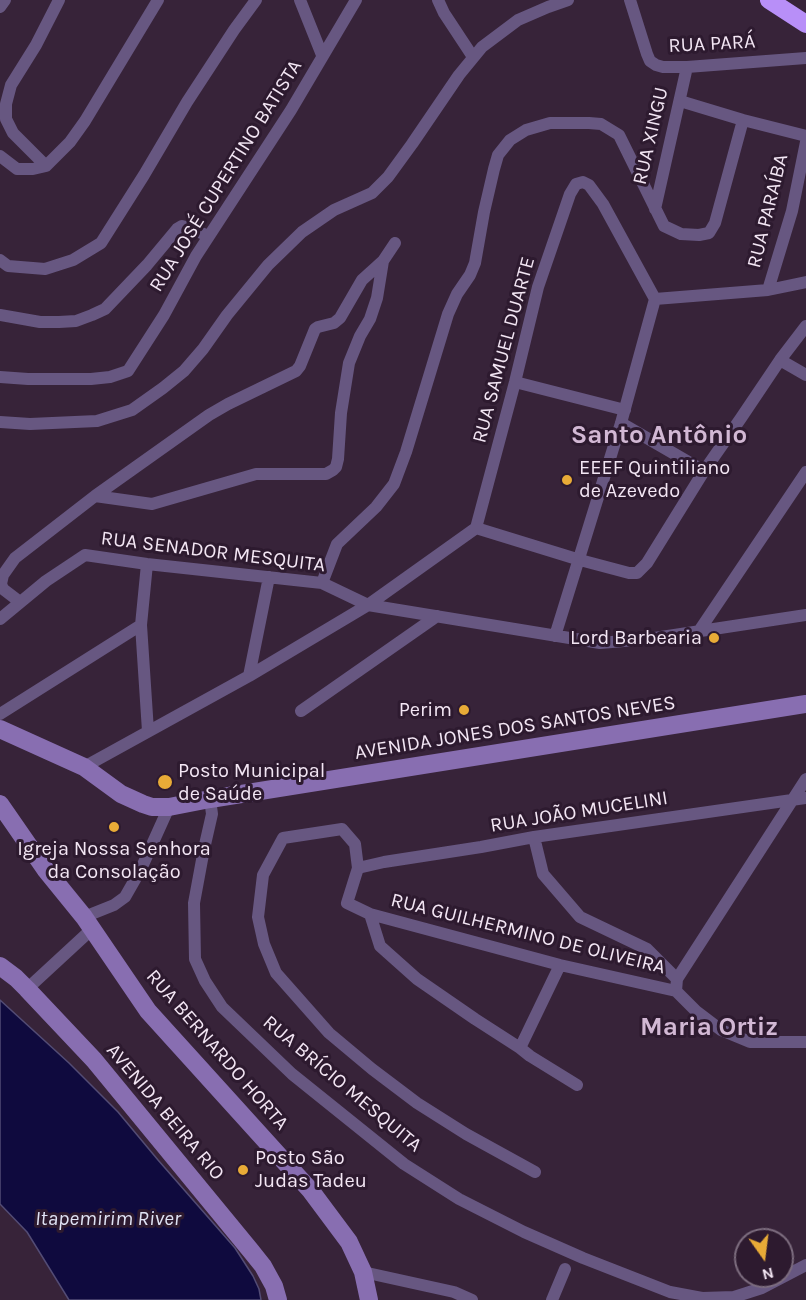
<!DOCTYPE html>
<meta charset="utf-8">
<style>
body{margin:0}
#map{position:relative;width:806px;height:1300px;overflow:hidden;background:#372339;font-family:Karla,sans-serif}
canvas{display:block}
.north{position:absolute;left:734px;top:1228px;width:60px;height:60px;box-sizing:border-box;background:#2d1a2f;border:2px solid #7c6c7e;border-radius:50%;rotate:166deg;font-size:16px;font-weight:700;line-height:24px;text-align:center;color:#f3e6f4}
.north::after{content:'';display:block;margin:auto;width:21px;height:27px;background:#e8ab37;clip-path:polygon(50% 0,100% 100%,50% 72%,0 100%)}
</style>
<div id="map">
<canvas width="806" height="1300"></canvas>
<div class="north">N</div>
</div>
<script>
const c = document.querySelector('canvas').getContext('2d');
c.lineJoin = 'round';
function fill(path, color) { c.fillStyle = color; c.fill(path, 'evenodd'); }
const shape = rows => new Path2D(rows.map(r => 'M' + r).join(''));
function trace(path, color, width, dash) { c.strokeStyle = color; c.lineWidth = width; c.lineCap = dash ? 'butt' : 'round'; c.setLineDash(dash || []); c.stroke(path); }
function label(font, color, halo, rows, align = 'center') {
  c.font = font + ' Karla,sans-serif'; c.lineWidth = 6; c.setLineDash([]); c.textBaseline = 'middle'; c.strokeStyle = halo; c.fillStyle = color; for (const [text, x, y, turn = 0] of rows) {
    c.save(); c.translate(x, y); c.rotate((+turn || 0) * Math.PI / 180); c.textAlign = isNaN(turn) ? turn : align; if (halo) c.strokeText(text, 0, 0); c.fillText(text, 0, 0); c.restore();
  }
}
const water = shape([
 [0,1000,69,1063,118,1112,158,1160,235,1248,253,1276,259,1289,261,1300,69,1300,27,1232,0,1204,0,1000]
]);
const street = shape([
 [300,0,322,55],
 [438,0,444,13,473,57],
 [630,0,647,54,650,61,656,65,663,67,687,67,806,58],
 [0,7,5,0],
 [680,101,743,120,806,136],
 [0,156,17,169,33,169,46,166],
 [46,166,70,142,85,121,158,0],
 [46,166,13,133,6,119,6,104,11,85,36,45,59,0],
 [655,209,687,67],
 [0,260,8,266,45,269,73,260,101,243,144,175,187,102,234,30,256,0],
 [768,290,792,211,806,142],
 [655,299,768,290,806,282],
 [0,315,40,322,59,322,76,321,92,315,105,309,147,265,177,229,182,226,186,227,209,236],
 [780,360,806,375],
 [0,377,28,379,91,379,110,377,128,371,164,315,196,256,291,110,356,0],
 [515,382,625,410],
 [0,422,30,424,97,421,132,410,163,388,184,371,203,349,227,315,268,265,302,232,334,210,372,193,388,177,412,144,459,75,482,47,518,20,548,7,568,0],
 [621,423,704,471],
 [95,496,152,504,256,474,326,474,333,470,336,467,338,459,341,413,349,363,360,336,370,319,377,298,383,261],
 [476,528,515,382,538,287,570,194,576,184,583,182,589,185,603,204,655,299],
 [476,528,580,560,629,573,637,573,647,563,704,471,741,418,780,360,806,326],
 [147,564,141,625,148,731],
 [322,583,337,544,376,507,394,484,406,452,448,314,457,294,470,275,475,263,484,212,494,169,498,155,510,140,526,130,550,123,589,123,601,124,619,135,664,226,681,234,699,235,709,233,715,223,743,120],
 [20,602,3,589,1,584,3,575,15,558,95,496,209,415,228,404,296,371,300,366,315,329,318,327,334,323,340,318,362,280,383,261,395,243],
 [0,619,46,581,85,555,147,564,322,583,368,605,600,643,648,639,806,615],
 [699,631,806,472],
 [555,636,621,423,655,299],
 [249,676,269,577],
 [301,711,437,616],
 [0,714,141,625],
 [84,767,249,676,368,605,476,528],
 [210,799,212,814,204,849,194,903,195,959,205,981,222,1007,292,1074,404,1164,459,1199,524,1232,583,1258,670,1292,702,1298,734,1297,762,1288,806,1265],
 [534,837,543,874,580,917,647,949,677,979,676,991,696,1011,721,1030,750,1042,806,1042],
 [358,868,384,862,481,847,534,837,806,798],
 [370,914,560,965,676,991],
 [84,917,114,905,125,897,141,869,169,807],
 [677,979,806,779],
 [27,989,92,929],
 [520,1048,560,965],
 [535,1172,466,1134,417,1103,372,1069,329,1033,276,973,264,944,258,917,263,875,283,838,342,829,355,844,358,868,347,903,370,914,380,946,417,979,475,1019,520,1048,530,1056,577,1085],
 [363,1272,454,1292,472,1300],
 [552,1300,565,1269]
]);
const secondary = shape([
 [0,729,84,767,121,794,143,804,152,807,169,807,210,799,806,704],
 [0,804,45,869,84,917,148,1011,311,1191,349,1242,363,1272,369,1300],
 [0,966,16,978,27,989,94,1060,251,1251,263,1266,274,1286,278,1300]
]);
const highway = shape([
 [769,0,806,24]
]);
const markers = [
 [567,480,6,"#e8ab37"],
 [714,638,6,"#e8ab37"],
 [464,710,6,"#e8ab37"],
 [165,782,8,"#e8ab37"],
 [114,827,6,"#e8ab37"],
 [243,1170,6,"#e8ab37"]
];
const streetNames = [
 ["RUA PARÁ",712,44,-3],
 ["RUA XINGU",651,136,-77],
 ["RUA JOSÉ CUPERTINO BATISTA",226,176,-58],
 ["RUA PARAÍBA",768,211,-76],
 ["RUA SAMUEL DUARTE",504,350,-75],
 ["RUA SENADOR MESQUITA",213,552,7],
 ["AVENIDA JONES DOS SANTOS NEVES",515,728,-9],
 ["RUA JOÃO MUCELINI",579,812,-9],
 ["RUA GUILHERMINO DE OLIVEIRA",528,934,14],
 ["RUA BERNARDO HORTA",217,1050,49],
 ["RUA BRÍCIO MESQUITA",342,1084,40],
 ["AVENIDA BEIRA RIO",165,1112,50]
];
const poiNames = [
 ["EEEF Quintiliano",579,468],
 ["de Azevedo",579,491],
 ["Lord Barbearia",702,638,"right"],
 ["Perim",452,710,"right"],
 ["Posto Municipal",178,771],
 ["de Saúde",178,794],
 ["Igreja Nossa Senhora",114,849,"center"],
 ["da Consolação",114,872,"center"],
 ["Posto São",255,1158],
 ["Judas Tadeu",255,1181]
];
const waterNames = [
 ["Itapemirim River",108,1219]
];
const districtNames = [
 ["Santo Antônio",659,436],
 ["Maria Ortiz",709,1028]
];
fill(water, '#0f0a3e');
trace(water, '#534c75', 1.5);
trace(street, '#675781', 12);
trace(secondary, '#886eb1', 18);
trace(highway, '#b88ff8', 18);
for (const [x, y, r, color] of markers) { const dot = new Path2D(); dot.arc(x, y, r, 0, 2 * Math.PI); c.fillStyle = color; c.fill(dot); trace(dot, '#2d1a2f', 2); }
label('20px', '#f3e6f4', '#2d1a2f', streetNames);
label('20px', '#f3e6f4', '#2d1a2f', poiNames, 'left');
label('italic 21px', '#dfe2f4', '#2d1a2f', waterNames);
label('bold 26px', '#d2b8d4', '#2d1a2f', districtNames);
</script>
